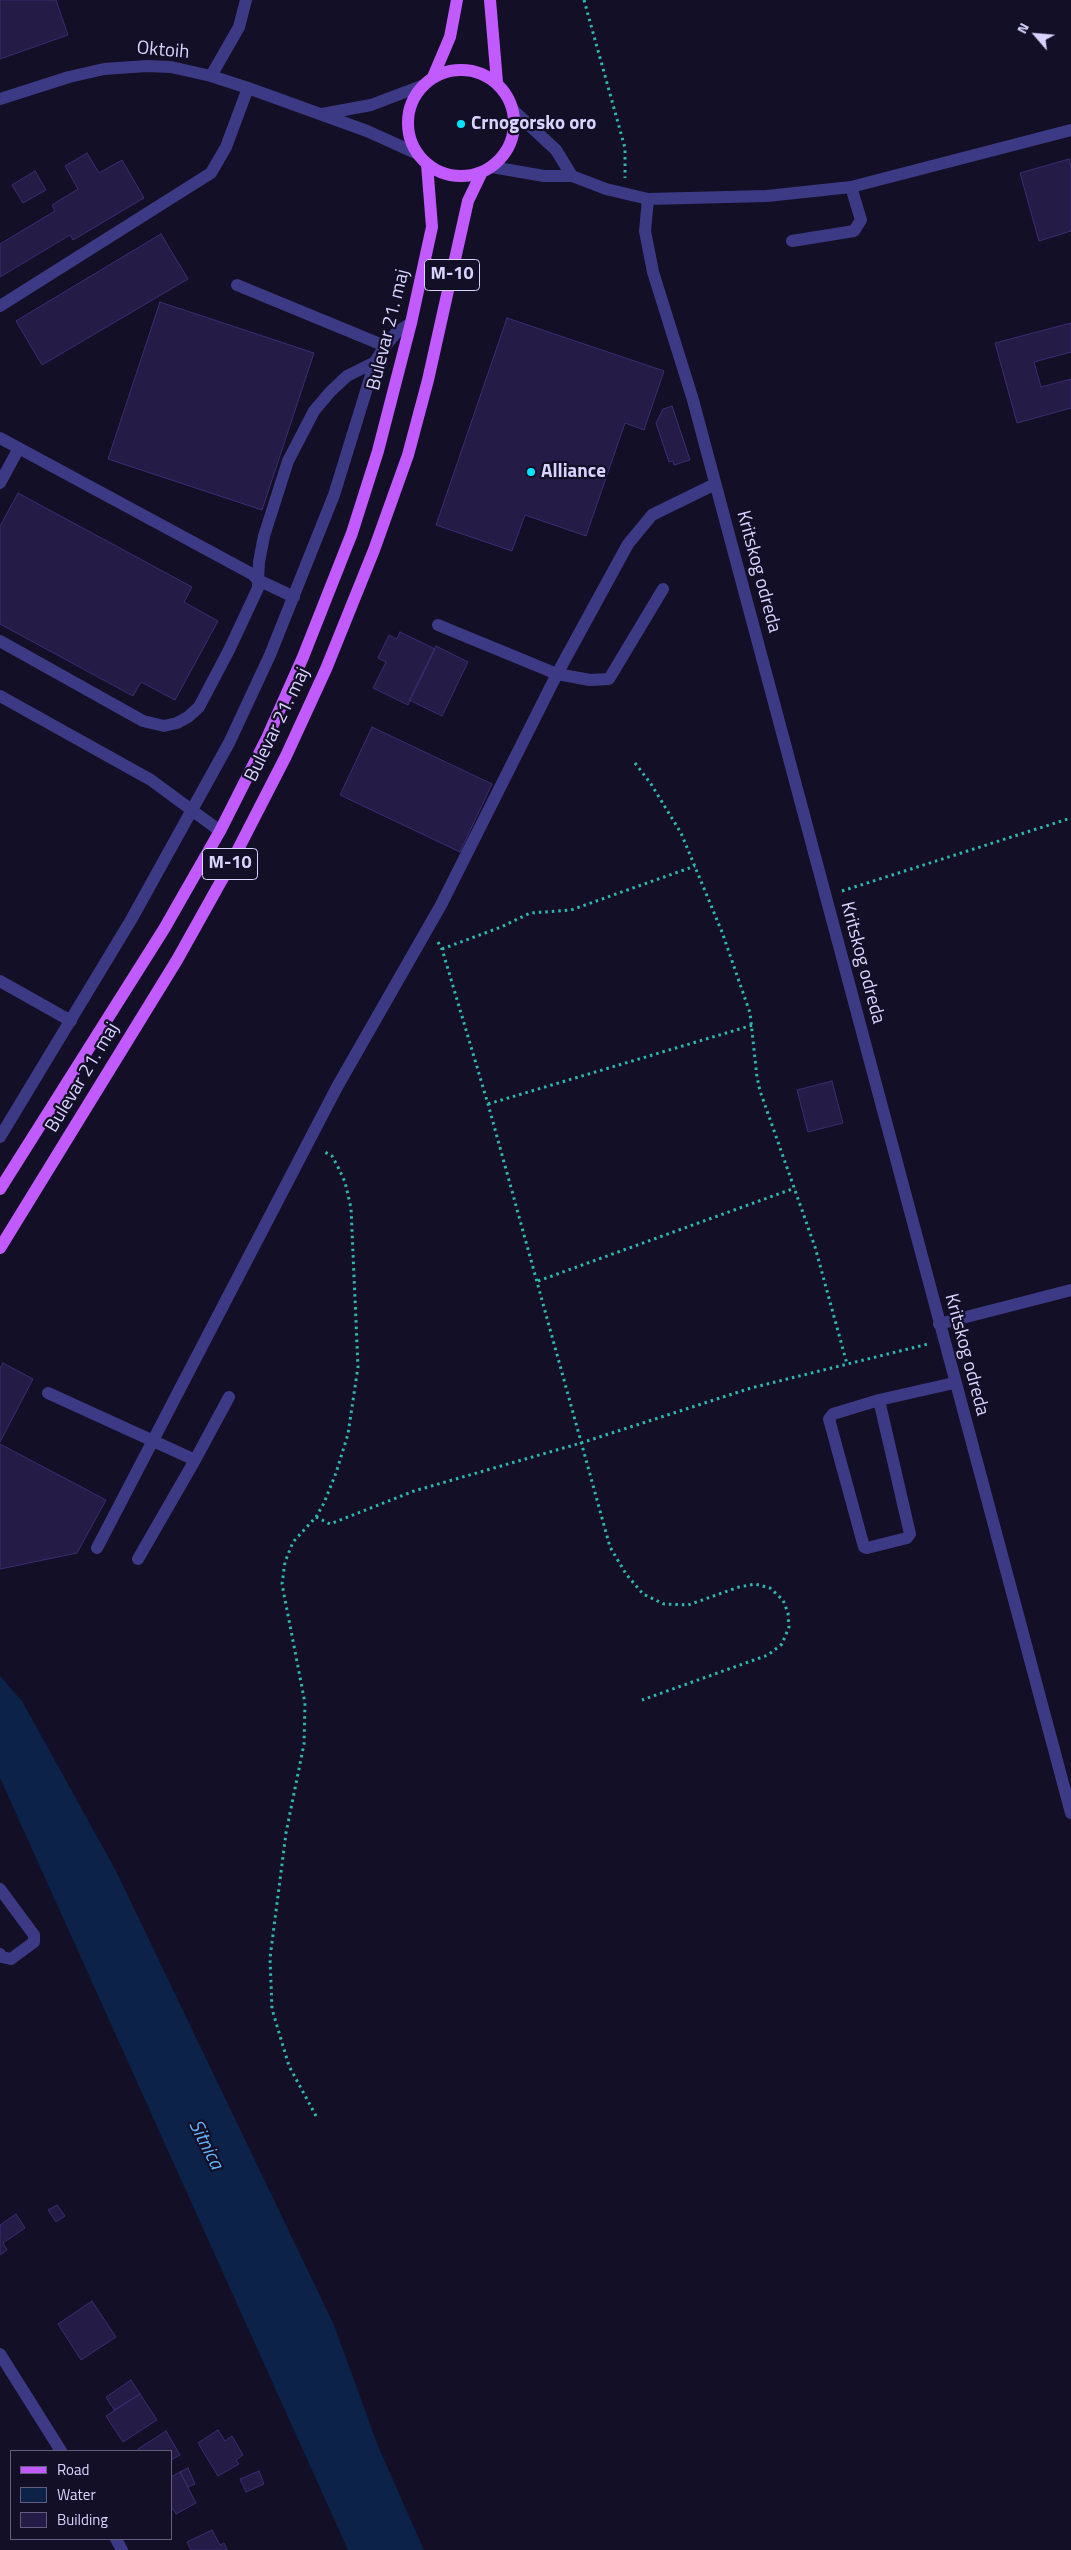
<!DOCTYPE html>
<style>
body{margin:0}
#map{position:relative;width:1071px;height:2550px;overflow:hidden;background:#130f26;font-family:"Titillium Web",sans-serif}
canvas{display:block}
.legend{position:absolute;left:10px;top:2450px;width:162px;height:90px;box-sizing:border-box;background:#130f26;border:1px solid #625e7d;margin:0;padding:6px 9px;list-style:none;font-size:15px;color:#d9d4ff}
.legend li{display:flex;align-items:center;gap:10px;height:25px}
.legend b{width:25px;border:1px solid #625e7d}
.north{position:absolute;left:1011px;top:10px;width:50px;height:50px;-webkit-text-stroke:4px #130f26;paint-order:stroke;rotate:297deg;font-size:14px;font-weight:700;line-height:20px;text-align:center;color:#d9d4ff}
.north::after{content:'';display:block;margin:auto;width:18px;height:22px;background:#d9d4ff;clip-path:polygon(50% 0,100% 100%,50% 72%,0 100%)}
</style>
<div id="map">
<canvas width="1071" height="2550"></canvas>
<ul class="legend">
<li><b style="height:6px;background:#c25bff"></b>Road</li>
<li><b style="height:14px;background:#0c2248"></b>Water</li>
<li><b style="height:14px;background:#241b47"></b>Building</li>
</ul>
<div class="north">N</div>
</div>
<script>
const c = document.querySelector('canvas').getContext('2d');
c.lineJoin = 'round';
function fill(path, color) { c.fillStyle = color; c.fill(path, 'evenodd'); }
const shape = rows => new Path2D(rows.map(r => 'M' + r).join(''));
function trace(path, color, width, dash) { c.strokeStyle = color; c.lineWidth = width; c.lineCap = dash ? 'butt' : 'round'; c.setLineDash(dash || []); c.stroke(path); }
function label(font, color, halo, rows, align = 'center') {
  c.font = font + ' "Titillium Web",sans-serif'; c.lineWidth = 4.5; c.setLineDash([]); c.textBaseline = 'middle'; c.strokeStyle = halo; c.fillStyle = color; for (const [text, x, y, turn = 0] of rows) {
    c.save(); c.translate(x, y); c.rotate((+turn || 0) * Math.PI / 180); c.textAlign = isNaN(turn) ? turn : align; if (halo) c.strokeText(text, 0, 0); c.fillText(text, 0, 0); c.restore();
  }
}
const water = shape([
 [0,1676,22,1701,116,1871,334,2325,378,2446,424,2550,348,2550,0,1778]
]);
const building = shape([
 [0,0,56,0,68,35,0,59,0,0],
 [87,153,99,173,122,160,144,198,73,240,70,235,0,277,0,244,55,211,52,205,78,189,65,166,87,153],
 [1069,159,1071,167,1071,231,1039,241,1020,173,1069,159],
 [35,171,46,190,23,203,12,185,35,171],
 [161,234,188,279,42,365,16,321,161,234],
 [160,302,314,353,262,510,108,459,160,302],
 [507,318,664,371,644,430,625,423,586,536,525,515,512,551,436,525,507,318],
 [1071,323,1071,352,1034,362,1041,387,1071,379,1071,408,1017,423,995,343,1071,323],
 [672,406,690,460,674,465,673,461,669,462,656,423,663,409,672,406],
 [18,493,192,587,184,602,218,621,175,700,141,682,133,696,0,624,0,526,18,493],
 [400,632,435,649,408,705,373,688,386,662,378,658,389,635,397,639,400,632],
 [436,646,468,662,442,716,409,700,436,646],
 [372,727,492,784,460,852,340,795,372,727],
 [832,1081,843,1123,808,1132,797,1090,832,1081],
 [3,1363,33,1379,0,1442,0,1368,3,1363],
 [0,1444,106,1500,77,1553,0,1569,0,1444],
 [57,2205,65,2216,56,2222,48,2210,57,2205],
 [16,2214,25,2228,3,2243,7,2250,0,2255,0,2225,16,2214],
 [92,2301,116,2337,81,2360,58,2324,92,2301],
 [131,2380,140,2394,114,2410,106,2397,131,2380],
 [140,2394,157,2420,123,2442,106,2416,140,2394],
 [218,2430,225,2441,232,2436,243,2455,236,2460,239,2464,218,2476,198,2443,218,2430],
 [166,2431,180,2455,171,2460,171,2451,139,2451,138,2449,166,2431],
 [188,2468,195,2484,188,2487,180,2472,188,2468],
 [259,2471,264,2484,246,2492,240,2479,259,2471],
 [180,2472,196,2503,176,2514,173,2509,171,2510,171,2477,180,2472],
 [212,2530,220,2545,224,2543,227,2550,191,2550,187,2542,212,2530]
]);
const path = shape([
 [584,0,625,148,625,178],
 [635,763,651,784,681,833,722,932,750,1013,757,1077,760,1091,815,1247,847,1364],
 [842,891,1071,818],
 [438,942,442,949,488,1104,610,1547,626,1574,643,1594,664,1604,688,1605,739,1587,755,1584,770,1588,783,1600,788,1613,789,1627,782,1644,768,1655,642,1700],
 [442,949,501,927,530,913,571,910,695,866],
 [488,1104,753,1025],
 [538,1281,795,1188],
 [316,1517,330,1524,414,1491,581,1443,751,1388,928,1344],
 [316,2116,289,2066,272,2009,270,1958,286,1833,304,1744,305,1703,282,1584,285,1562,293,1542,316,1517,324,1503,336,1473,348,1434,358,1367,351,1208,345,1182,338,1167,332,1156,323,1151]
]);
const minor = shape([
 [211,76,239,27,246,0],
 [0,99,69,77,104,69,147,66,171,67,211,76,248,88,367,131,418,154],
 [514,111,556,150,572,176],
 [322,114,371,105,424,85],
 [492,167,544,176,572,176,606,189,648,199,645,231,653,272,693,400,1071,1813],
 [648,199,767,196,851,187,1071,130],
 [792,241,854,231,861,220,851,187],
 [237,285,385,346],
 [0,306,211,173,226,147,248,88],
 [0,438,252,574,258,580,258,588,229,650,199,707,188,717,177,723,164,726,143,721,0,641],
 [0,483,19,448],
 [294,597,258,580,259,562,264,536,288,461,314,411,330,392,347,376,375,362],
 [438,625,557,674,590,680,609,679,663,589],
 [0,696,151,780,220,831],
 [0,981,71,1021],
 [0,1137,131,920,229,743,270,655,334,495,375,362,385,346,397,332,411,323],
 [939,1324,1071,1290],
 [48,1393,195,1460,138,1559],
 [879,1400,910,1534,907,1538,867,1548,864,1547,829,1419,833,1414,879,1400,954,1383],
 [195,1460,229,1397],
 [97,1548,337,1087,441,905,557,674,628,544,652,515,715,484],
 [0,1889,34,1935,34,1942,11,1959,2,1957,0,1954],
 [0,2354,61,2451],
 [116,2539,122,2550]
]);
const major = shape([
 [490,0,497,82],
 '408 123a53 53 0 1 1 106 0a53 53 0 1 1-106 0Z',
 [433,77,450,37,457,0],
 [0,1189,164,929,220,831,267,738,303,657,352,533,378,451,411,323,432,227,427,164],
 [0,1248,177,960,229,867,286,756,326,669,374,550,408,455,428,380,468,201,482,172]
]);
const markers = [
 [461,124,5,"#00e5ff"],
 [531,472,5,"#00e5ff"]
];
const shields = [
 [452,275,55],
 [230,864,55]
];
const shieldNames = [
 ["M-10",452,275],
 ["M-10",230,864]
];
const streetNames = [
 ["Oktoih",163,51,5],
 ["Bulevar 21. maj",389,330,-76],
 ["Kritskog odreda",758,572,75],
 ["Bulevar 21. maj",278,725,-64],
 ["Kritskog odreda",862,963,75],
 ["Bulevar 21. maj",83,1078,-59],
 ["Kritskog odreda",966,1355,75]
];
const poiNames = [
 ["Crnogorsko oro",471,124],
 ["Alliance",541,472]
];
const waterNames = [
 ["Sitnica",205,2145,63]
];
fill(water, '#0c2248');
fill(building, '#241b47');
trace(building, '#3b2d73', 1);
trace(path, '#2fb8b0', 3, [2.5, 4]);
trace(minor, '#3d3a85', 12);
trace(major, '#c25bff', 12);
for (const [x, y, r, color] of markers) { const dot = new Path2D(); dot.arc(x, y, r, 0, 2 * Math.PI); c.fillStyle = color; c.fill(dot); trace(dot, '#130f26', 2); }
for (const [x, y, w] of shields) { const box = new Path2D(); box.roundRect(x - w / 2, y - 15.5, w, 31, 4); c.fillStyle = '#130f26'; c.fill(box); trace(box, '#d9d4ff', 1); }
label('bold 18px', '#d9d4ff', null, shieldNames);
label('19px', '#d9d4ff', '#130f26', streetNames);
label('bold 19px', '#d9d4ff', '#130f26', poiNames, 'left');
label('italic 20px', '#62b6ff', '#130f26', waterNames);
</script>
